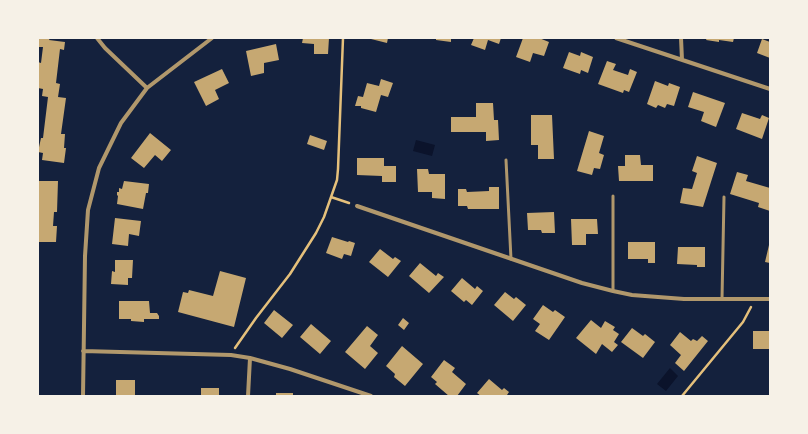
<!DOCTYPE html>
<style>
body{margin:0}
#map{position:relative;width:808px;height:434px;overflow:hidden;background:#14213d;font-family:"Open Sans",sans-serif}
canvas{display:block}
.frame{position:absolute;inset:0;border:39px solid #f6f1e7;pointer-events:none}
</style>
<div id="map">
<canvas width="808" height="434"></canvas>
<div class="frame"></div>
</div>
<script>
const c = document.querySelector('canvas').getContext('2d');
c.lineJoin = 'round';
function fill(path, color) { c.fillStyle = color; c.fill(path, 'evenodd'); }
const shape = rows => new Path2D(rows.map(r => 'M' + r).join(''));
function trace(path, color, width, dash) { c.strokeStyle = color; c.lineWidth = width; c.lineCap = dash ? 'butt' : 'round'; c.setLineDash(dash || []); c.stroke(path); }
const water = shape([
 [416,140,435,145,432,156,413,151],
 [670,368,678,376,666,391,657,384]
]);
const building = shape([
 [38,38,50,38,49,40,65,42,64,50,60,49,56,83,60,84,58,97,66,98,61,134,65,134,64,148,66,148,64,163,42,160,43,153,38,152,41,138,43,138,48,97,42,96,43,89,38,88,38,62,41,63,43,47,38,47],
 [303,38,329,38,328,54,314,54,314,44,302,43],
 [367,38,388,38,387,43],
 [436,38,451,38,451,42,436,40],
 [474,38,501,38,499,44,488,40,485,50,471,45],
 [523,38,539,38,549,42,544,56,533,53,530,62,516,57],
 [707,38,734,38,733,42,719,40,719,42,706,40],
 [762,39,770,42,770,58,757,53],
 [276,44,279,60,264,63,264,73,251,76,246,51],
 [569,52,580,56,581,52,593,57,588,73,581,70,580,74,563,68],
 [607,61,616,64,613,70,628,75,630,69,637,72,629,92,624,90,623,93,598,84],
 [222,69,229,83,215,90,219,99,206,106,194,82],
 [381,79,393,83,388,97,381,95,376,112,361,108,361,106,355,106,358,96,363,97,367,83,379,86],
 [655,81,668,86,669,83,680,87,674,106,667,104,665,108,658,105,656,108,647,104],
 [693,92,725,103,716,127,701,121,704,112,688,107],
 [476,103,493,103,494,120,498,120,499,140,486,141,486,132,451,132,451,117,476,117],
 [742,113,760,119,762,115,769,118,762,139,736,129],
 [531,115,552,115,554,159,538,159,538,145,531,145],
 [589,131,604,136,599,153,604,155,600,169,594,168,592,175,577,171],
 [150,133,171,150,162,161,155,155,144,168,131,158],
 [310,135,327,141,324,150,307,144],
 [625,155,640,155,641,165,653,165,653,181,619,181,618,166,625,166],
 [697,156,717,163,703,207,680,203,683,188,692,189,697,173,692,171],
 [357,158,384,158,384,166,396,166,396,182,382,182,382,176,357,175],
 [417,169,428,169,429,174,445,174,445,199,432,198,432,192,418,192],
 [737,172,748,175,746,181,770,188,770,211,758,207,759,203,730,194],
 [38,181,58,181,57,212,54,212,53,226,57,226,56,242,38,242],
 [124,181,149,184,148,193,146,193,143,209,117,204,118,196,117,195,117,192,119,192,119,188,122,189],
 [489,187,499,187,499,209,468,209,467,206,458,206,458,189,466,189,467,192,489,191],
 [554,212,555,233,542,233,541,230,528,230,527,213],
 [115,218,141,221,139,236,129,234,128,246,112,244],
 [571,219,597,219,598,234,586,234,586,245,572,245],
 [332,237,348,242,349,241,355,243,351,256,344,254,342,259,326,253],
 [628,242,655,242,655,263,648,263,648,259,628,259],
 [769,245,770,245,770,263,765,262],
 [678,247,705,247,705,267,697,267,697,265,677,264],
 [380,249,393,259,395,257,401,261,388,277,369,262],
 [115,260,133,260,132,278,128,278,128,285,111,284,112,271,115,272],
 [420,263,436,276,438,273,444,277,429,293,409,276],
 [220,271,246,278,234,327,178,312,183,292,188,293,189,290,213,296],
 [462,278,475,289,477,286,483,291,472,305,466,300,464,302,451,291],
 [505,292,514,299,516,297,526,305,513,321,494,305],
 [119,301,149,301,150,313,157,313,159,316,159,319,144,319,144,322,131,321,131,319,119,319],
 [543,305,553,312,555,310,565,317,549,340,535,331,540,324,533,319],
 [274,310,293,325,282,338,264,323],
 [403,318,409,323,404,330,398,325],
 [591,320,601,328,605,321,615,327,613,330,619,334,614,342,618,345,612,352,602,344,596,354,576,338],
 [311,324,331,341,320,354,300,337],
 [367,326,378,335,370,346,378,353,365,369,345,352],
 [632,328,643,336,645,334,655,342,643,358,621,342],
 [753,331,770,331,770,349,753,349],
 [680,332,691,341,693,339,697,341,702,336,708,341,684,371,675,363,681,355,670,345],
 [402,346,423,364,405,386,394,377,395,374,386,366],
 [444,360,455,368,452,372,466,384,457,396,449,396,435,384,437,382,431,377],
 [489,379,502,390,504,388,509,392,507,395,481,396,477,393],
 [116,380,135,380,135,396,116,396],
 [201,388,219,388,219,396,201,396],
 [276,393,293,393,293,396,276,396]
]);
const path = shape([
 [331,197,349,203],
 [235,348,256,318,290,274,316,233,324,217,337,180,338,169,343,38],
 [682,396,743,322,751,307]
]);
const service = shape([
 [506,160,511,259],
 [613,196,613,291],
 [722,299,724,197]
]);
const minor = shape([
 [97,38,105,48,147,88],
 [616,38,770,89],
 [681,38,682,60],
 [357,206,582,283,613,291,632,295,684,299,770,299],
 [83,351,231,355,250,358,290,369,371,396],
 [83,396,85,256,88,210,99,168,121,123,147,88,212,38],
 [248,396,250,358]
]);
fill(water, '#0b132b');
fill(building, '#c6a872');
trace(path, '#e5c07b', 2.5);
trace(service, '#b1986c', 3);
trace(minor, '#b1986c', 4);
</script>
